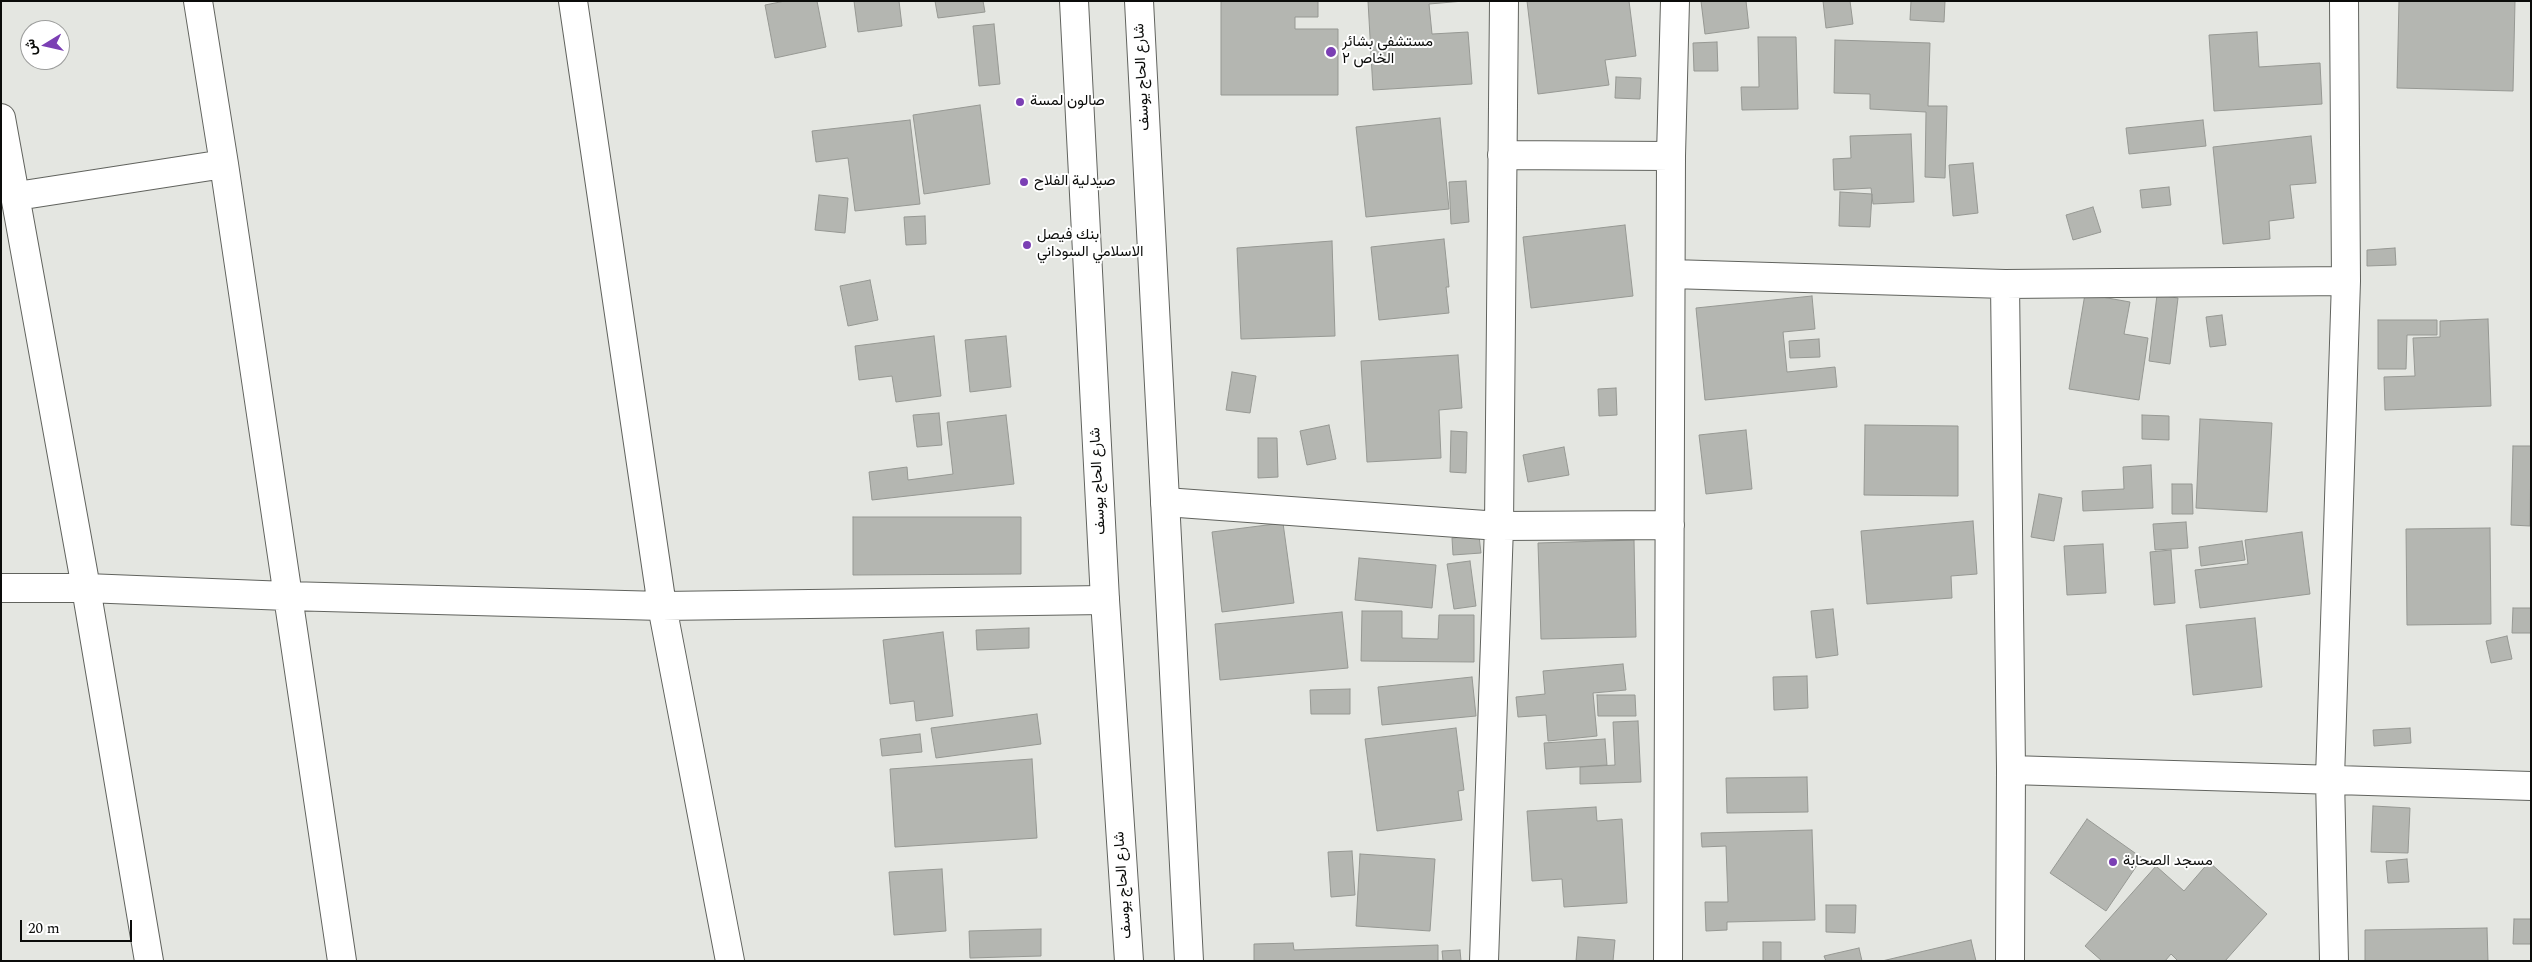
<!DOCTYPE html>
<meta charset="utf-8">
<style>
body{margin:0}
#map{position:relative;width:2532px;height:962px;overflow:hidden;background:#e4e6e1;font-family:Spectral,Vazirmatn,serif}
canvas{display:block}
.frame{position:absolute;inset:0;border:2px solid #0b0c0a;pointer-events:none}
.north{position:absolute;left:20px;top:20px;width:50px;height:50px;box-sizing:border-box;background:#fff;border:1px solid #9d9e9d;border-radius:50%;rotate:261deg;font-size:14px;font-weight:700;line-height:20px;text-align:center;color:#0b0c0a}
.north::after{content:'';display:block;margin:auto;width:18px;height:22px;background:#7b3fb4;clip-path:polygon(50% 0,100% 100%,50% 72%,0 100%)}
.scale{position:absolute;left:20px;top:920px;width:112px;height:22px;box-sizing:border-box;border:2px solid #0b0c0a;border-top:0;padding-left:6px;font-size:15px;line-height:18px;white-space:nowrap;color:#0b0c0a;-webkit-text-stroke:4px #fff;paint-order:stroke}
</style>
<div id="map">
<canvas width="2532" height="962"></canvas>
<div class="frame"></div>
<div class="north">ش</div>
<div class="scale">20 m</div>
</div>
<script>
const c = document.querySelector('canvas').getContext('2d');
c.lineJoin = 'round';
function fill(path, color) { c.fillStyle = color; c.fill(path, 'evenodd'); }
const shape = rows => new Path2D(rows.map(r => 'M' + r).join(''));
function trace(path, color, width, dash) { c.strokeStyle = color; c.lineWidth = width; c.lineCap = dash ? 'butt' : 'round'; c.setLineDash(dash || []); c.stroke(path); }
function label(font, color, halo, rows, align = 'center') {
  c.font = font + ' Spectral,Vazirmatn,serif'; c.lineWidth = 4; c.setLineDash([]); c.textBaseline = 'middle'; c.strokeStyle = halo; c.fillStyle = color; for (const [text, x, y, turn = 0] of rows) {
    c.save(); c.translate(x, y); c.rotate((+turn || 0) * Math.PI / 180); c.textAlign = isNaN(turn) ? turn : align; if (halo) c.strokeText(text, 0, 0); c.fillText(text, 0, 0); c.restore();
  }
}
const building = shape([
 [785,1,817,1,826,47,775,58,765,5,785,1],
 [854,1,899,1,902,26,858,32,854,1],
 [935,1,983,1,985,12,938,18,935,1],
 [1221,1,1318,1,1318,17,1295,17,1295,29,1338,29,1338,95,1221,95,1221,1],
 [1368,1,1464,1,1429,4,1432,34,1468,32,1472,84,1373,90,1368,1],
 [1527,1,1629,1,1636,56,1605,60,1609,85,1538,94,1527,1],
 [1701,1,1746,1,1749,28,1705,34,1701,1],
 [1823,1,1850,1,1853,24,1826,28,1823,1],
 [1911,1,1945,1,1944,22,1910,20,1911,1],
 [2399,1,2515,1,2513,91,2397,88,2399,1],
 [994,24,1000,84,979,86,973,26,994,24],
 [2257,32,2259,67,2320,63,2322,104,2214,111,2209,35,2257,32],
 [1758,37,1796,37,1798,109,1742,110,1741,87,1759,87,1758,37],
 [1835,40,1930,43,1928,106,1947,106,1945,178,1925,177,1926,112,1870,109,1870,94,1834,93,1835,40],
 [1717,42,1718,71,1694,71,1693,43,1717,42],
 [1616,77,1641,78,1640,99,1615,98,1616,77],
 [980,105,990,184,924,194,913,115,980,105],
 [1440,118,1449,209,1366,217,1356,127,1440,118],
 [910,120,920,204,855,211,848,158,816,162,812,131,910,120],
 [2203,120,2206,146,2129,154,2126,128,2203,120],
 [1911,134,1914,202,1873,204,1871,188,1834,190,1833,159,1851,158,1850,136,1911,134],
 [2311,136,2316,183,2290,185,2294,218,2269,221,2270,239,2223,244,2213,147,2311,136],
 [1973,163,1978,213,1953,216,1949,165,1973,163],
 [1466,181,1469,222,1451,224,1449,182,1466,181],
 [2169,187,2171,205,2142,208,2140,190,2169,187],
 [1840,192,1872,194,1870,227,1839,226,1840,192],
 [819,195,848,198,845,233,815,230,819,195],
 [2093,207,2101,232,2073,240,2066,215,2093,207],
 [925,216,926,244,906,245,904,217,925,216],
 [1625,225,1633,296,1531,308,1523,237,1625,225],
 [1444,239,1449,287,1446,287,1449,313,1379,320,1371,247,1444,239],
 [1332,241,1335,336,1241,339,1237,248,1332,241],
 [2395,248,2396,265,2367,266,2367,250,2395,248],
 [870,280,878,320,848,326,840,286,870,280],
 [2085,294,2130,302,2124,334,2148,338,2139,400,2069,389,2085,294],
 [2157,295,2178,298,2170,364,2149,361,2157,295],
 [1812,296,1815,329,1783,332,1787,372,1835,367,1837,387,1705,400,1696,308,1812,296],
 [2222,315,2226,345,2210,347,2206,317,2222,315],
 [2488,319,2491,406,2385,410,2384,377,2415,376,2413,338,2440,337,2440,321,2488,319],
 [2378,320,2437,320,2437,335,2407,335,2406,369,2378,369,2378,320],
 [934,336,941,396,896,402,892,376,859,380,855,346,934,336],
 [1006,336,1011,387,970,392,965,340,1006,336],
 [1819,339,1820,357,1790,358,1789,341,1819,339],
 [1458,355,1462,408,1439,410,1441,458,1367,462,1361,361,1458,355],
 [1232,372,1256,376,1250,413,1226,410,1232,372],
 [1616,388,1617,415,1599,416,1598,389,1616,388],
 [939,413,942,445,917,447,913,415,939,413],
 [1006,415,1014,484,872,500,869,472,907,467,908,480,953,474,947,422,1006,415],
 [2142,415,2169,416,2169,440,2142,439,2142,415],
 [2200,419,2272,423,2267,512,2196,508,2200,419],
 [1329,425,1336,459,1307,465,1300,431,1329,425],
 [1865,425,1958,426,1958,496,1864,495,1865,425],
 [1746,430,1752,489,1706,494,1699,435,1746,430],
 [1451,431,1467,432,1466,473,1450,472,1451,431],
 [1258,438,1277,438,1278,477,1258,478,1258,438],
 [2513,446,2531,446,2530,526,2511,525,2513,446],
 [1564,447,1569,475,1528,482,1523,455,1564,447],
 [2151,465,2153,508,2083,511,2082,491,2124,489,2123,467,2151,465],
 [2172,484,2192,484,2193,514,2172,514,2172,484],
 [2039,494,2062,498,2054,541,2031,537,2039,494],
 [853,517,1021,517,1021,574,853,575,853,517],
 [1973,521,1977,574,1951,576,1952,598,1867,604,1861,531,1973,521],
 [2186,522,2188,548,2155,550,2153,524,2186,522],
 [1283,523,1294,603,1222,612,1212,532,1283,523],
 [2490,528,2491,624,2407,625,2406,529,2490,528],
 [2302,532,2310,594,2200,608,2195,570,2248,564,2245,540,2302,532],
 [1479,536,1481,553,1453,555,1452,538,1479,536],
 [1634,540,1636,637,1541,639,1538,543,1634,540],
 [2242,541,2245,560,2201,566,2199,547,2242,541],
 [2103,544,2106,593,2067,595,2064,546,2103,544],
 [2171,550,2175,603,2154,605,2150,552,2171,550],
 [1359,558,1436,565,1432,608,1355,600,1359,558],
 [1470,561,1476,606,1454,609,1447,564,1470,561],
 [2513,608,2531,608,2531,633,2512,633,2513,608],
 [1833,609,1838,655,1816,658,1811,611,1833,609],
 [1362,611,1402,611,1402,638,1438,639,1439,615,1474,615,1474,662,1361,661,1362,611],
 [1342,612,1348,668,1220,680,1215,624,1342,612],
 [2255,618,2262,687,2193,695,2186,625,2255,618],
 [1029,628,1029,648,977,650,976,630,1029,628],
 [943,632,953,716,916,721,914,701,890,704,883,640,943,632],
 [2507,636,2512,659,2491,663,2486,641,2507,636],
 [1623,664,1626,690,1593,693,1597,736,1548,741,1546,715,1518,717,1516,697,1545,694,1543,671,1623,664],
 [1807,676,1808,708,1774,710,1773,677,1807,676],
 [1472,677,1476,716,1382,725,1378,687,1472,677],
 [1350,689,1350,714,1311,714,1310,690,1350,689],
 [1597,695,1635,695,1636,716,1598,716,1597,695],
 [1037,714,1041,744,936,758,931,728,1037,714],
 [1638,721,1641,782,1580,784,1580,767,1615,765,1613,722,1638,721],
 [1456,728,1464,790,1458,791,1462,820,1377,831,1365,739,1456,728],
 [2410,728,2411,743,2374,746,2373,730,2410,728],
 [920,734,922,752,882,756,880,739,920,734],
 [1605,739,1607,765,1546,769,1544,743,1605,739],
 [1032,759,1037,838,895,847,890,769,1032,759],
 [1807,777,1808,812,1727,813,1726,778,1807,777],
 [2373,806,2410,808,2408,853,2371,852,2373,806],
 [1596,807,1597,821,1622,819,1627,903,1564,907,1562,879,1532,881,1527,811,1596,807],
 [2087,819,2142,858,2106,911,2050,873,2087,819],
 [1812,830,1815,920,1727,922,1727,930,1706,931,1705,902,1728,902,1726,846,1702,847,1701,833,1812,830],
 [1352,851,1355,895,1331,897,1328,852,1352,851],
 [1360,854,1435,859,1430,931,1356,926,1360,854],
 [2407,859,2409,882,2388,883,2386,861,2407,859],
 [2209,862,2267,914,2225,961,2178,961,2171,954,2165,961,2102,961,2085,946,2156,866,2184,891,2209,862],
 [942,869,946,931,894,935,889,872,942,869],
 [1826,905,1856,905,1855,933,1826,932,1826,905],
 [2514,919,2531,919,2531,944,2513,944,2514,919],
 [2487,928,2488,961,2365,961,2365,930,2487,928],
 [1041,929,1041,956,970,958,969,931,1041,929],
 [1578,937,1615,940,1613,961,1576,961,1578,937],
 [1971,940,1976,961,1882,961,1971,940],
 [1763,942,1781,942,1781,961,1763,961,1763,942],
 [1293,943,1294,950,1438,945,1438,961,1254,961,1254,944,1293,943],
 [1859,948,1862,961,1826,961,1824,956,1859,948],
 [1460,950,1461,961,1443,961,1442,951,1460,950]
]);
const minor = shape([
 [198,1,224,164,342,961],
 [573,1,662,606,730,961],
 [1,118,86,588,149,961],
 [1502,155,1671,156],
 [17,196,224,164],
 [1671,274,2005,284,2346,281],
 [2005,284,2011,770,2010,961],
 [1165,502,1499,526,1670,525],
 [1,588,86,588,287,596,662,606,1105,600],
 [2011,770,2531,786],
 [1484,961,1499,526,1504,1],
 [1668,961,1671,156,1675,1],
 [2334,961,2330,778,2346,281,2344,1]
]);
const secondary = shape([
 [1074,1,1105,600,1129,961],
 [1139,1,1189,961]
]);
const markers = [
 [1331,52,6,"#7b3fb4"],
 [1020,102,5,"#7b3fb4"],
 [1024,182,5,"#7b3fb4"],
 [1027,245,5,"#7b3fb4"],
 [2113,862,5,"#7b3fb4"]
];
const poiNames = [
 ["مستشفى بشائر",1342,43],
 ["الخاص ٢",1342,60],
 ["صالون لمسة",1030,102],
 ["صيدلية الفلاح",1034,182],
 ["بنك فيصل",1037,236],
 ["الاسلامي السوداني",1037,253],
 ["مسجد الصحابة",2123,862]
];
const streetNames = [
 ["شارع الحاج يوسف",1143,77,-93],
 ["شارع الحاج يوسف",1099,481,-93],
 ["شارع الحاج يوسف",1124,885,-94]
];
fill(building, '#b4b6b1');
trace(building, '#969893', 1);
trace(minor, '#61635e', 30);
trace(secondary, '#61635e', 30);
trace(minor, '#fff', 28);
trace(secondary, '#fff', 28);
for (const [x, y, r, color] of markers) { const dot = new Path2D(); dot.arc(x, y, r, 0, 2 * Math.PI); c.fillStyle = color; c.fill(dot); trace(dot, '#fff', 2); }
label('15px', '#0b0c0a', '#fff', poiNames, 'left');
label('15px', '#0b0c0a', '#fff', streetNames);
</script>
